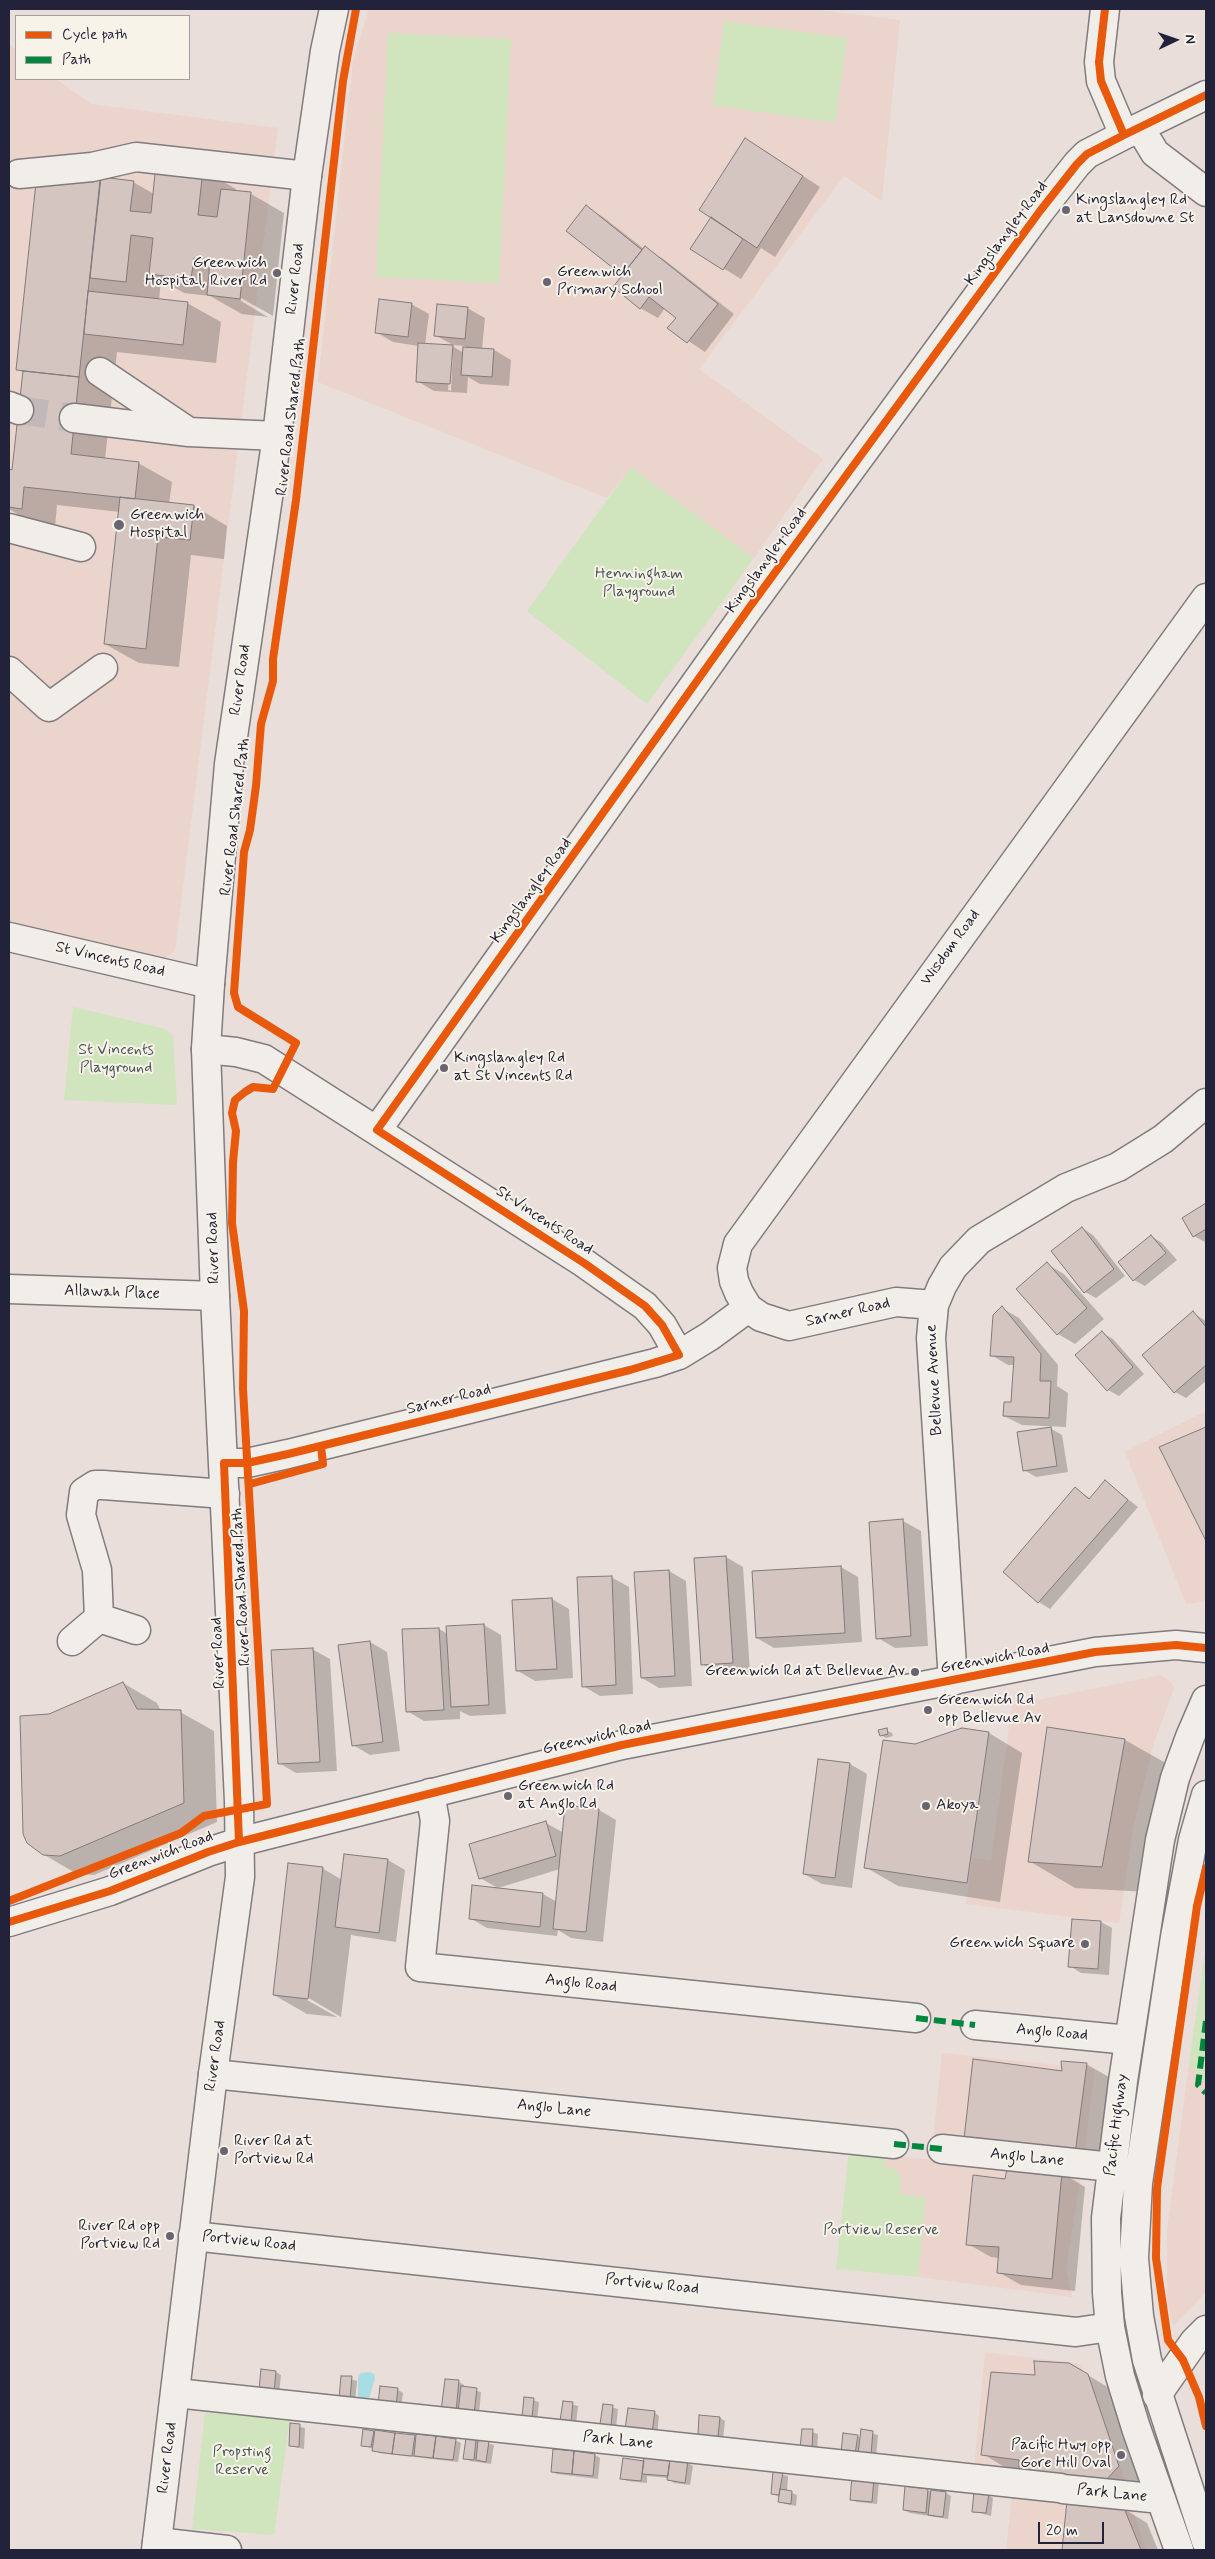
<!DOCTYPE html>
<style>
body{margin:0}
#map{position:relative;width:1215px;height:2559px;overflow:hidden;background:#e9ded9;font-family:Mynerve,sans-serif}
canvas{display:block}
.frame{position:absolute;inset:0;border:10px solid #22223b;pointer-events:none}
.legend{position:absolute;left:15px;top:15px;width:175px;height:65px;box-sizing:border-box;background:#f7f3e8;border:1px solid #a29fa3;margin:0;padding:6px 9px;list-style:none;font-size:15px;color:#22223b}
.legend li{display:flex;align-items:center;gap:10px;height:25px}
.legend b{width:25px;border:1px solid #a29fa3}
.north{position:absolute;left:1150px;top:15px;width:50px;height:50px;-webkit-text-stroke:4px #f7f3e8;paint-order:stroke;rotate:87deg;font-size:14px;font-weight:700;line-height:20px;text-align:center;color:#22223b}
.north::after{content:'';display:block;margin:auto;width:18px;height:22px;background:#22223b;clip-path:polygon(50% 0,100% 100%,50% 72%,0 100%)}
.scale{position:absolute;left:1038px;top:2522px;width:66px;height:22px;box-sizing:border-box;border:2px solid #22223b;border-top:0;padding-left:6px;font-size:15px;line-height:18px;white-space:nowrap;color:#22223b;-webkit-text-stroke:4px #f7f3e8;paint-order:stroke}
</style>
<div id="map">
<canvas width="1215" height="2559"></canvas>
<div class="frame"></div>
<ul class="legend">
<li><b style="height:6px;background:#e8590c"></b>Cycle path</li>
<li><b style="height:6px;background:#00873e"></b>Path</li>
</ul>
<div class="north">N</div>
<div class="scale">20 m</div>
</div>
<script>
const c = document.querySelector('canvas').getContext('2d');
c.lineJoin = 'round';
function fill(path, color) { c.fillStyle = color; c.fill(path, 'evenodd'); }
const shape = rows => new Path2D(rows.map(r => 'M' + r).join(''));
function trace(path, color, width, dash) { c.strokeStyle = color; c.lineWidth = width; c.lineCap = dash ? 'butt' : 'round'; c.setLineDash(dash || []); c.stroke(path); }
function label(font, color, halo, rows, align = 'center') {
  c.font = font + ' Mynerve,sans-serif'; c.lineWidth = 4; c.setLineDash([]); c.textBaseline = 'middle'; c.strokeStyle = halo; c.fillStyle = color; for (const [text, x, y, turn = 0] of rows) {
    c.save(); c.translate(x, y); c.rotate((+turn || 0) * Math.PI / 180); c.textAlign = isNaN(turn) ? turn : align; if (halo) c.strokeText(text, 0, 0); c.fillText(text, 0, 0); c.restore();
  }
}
const built = shape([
 [369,9,809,9,900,20,882,201,844,176,699,369,823,459,754,558,631,467,607,498,318,382,353,61],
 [9,45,16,50,16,79,56,79,91,104,278,128,175,951,164,958,9,922],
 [1206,1411,1206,1601,1186,1604,1125,1452],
 [1161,1675,1171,1682,1174,1688,1154,1743,1134,1824,1119,1923,966,1904,973,1858,991,1860,1012,1705],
 [942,2053,1095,2069,1084,2157,933,2140],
 [1189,2064,1206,2083,1206,2292,1173,2326,1167,2301,1167,2230],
 [886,2155,1081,2176,1066,2269,1072,2297,918,2277,926,2198,900,2194,885,2168],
 [985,2352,1081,2364,1127,2485,974,2469],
 [1012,2495,1132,2507,1146,2550,1006,2550]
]);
const green = shape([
 [724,21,847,38,835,123,713,105],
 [388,33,511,39,499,283,376,277],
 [631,467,754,558,647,704,527,611],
 [73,1007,166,1029,173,1036,177,1105,64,1100],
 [1206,1945,1206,2083,1189,2064],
 [849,2151,886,2155,885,2168,893,2168,901,2175,900,2194,926,2198,918,2277,836,2269],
 [205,2413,290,2418,274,2535,192,2529]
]);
const water = shape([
 [370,2372,374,2374,375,2378,369,2399,367,2401,358,2399,358,2377,361,2373]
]);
const shadow = shape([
 [763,150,820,187,775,257,761,248,741,279,692,249],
 [203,170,236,189,236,192,251,194,284,213,273,316,241,298,241,301,268,317,242,314,210,296,184,293,161,280,159,300,187,303,221,322,216,363,117,352,105,459,138,463,172,482,169,504,194,506,227,526,224,559,191,555,179,667,139,663,105,644,120,512,57,505,55,527,36,525,9,509,9,471,14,471,24,373,17,369,38,175,101,181,133,182,154,194],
 [586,207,603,217,644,249,662,258,734,314,705,352,669,328,677,317,665,308,658,318,640,308,624,275,568,231],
 [411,304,429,314,425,345,452,346,464,353,465,346,453,345,435,335,467,308,485,318,482,349,494,350,511,360,509,386,480,384,468,377,467,393,434,391,417,381,419,346,393,342,376,332],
 [451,353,453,353,451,391,448,390],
 [1206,1205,1206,1242,1205,1242,1194,1236,1184,1218],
 [1082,1228,1093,1235,1125,1276,1096,1298,1085,1292],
 [1151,1236,1162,1243,1177,1260,1145,1286,1134,1280],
 [1047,1264,1064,1274,1104,1319,1075,1344,1058,1334],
 [1002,1308,1019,1318,1058,1365,1057,1386,1068,1393,1066,1427,1022,1425,1004,1416,1012,1403,1014,1365,1008,1365,991,1355],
 [1193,1313,1206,1321,1206,1381,1186,1398,1175,1392],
 [1102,1333,1113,1339,1144,1374,1119,1396,1108,1390],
 [1050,1428,1062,1435,1068,1472,1036,1477,1024,1470],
 [1206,1429,1206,1538,1161,1448],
 [1106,1482,1138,1507,1050,1609,1039,1602,1004,1572,1076,1489,1091,1499],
 [903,1521,921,1531,928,1646,895,1648,878,1638,871,1523],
 [726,1557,743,1567,750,1672,719,1674,702,1664],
 [841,1567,858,1577,862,1642,774,1648,757,1638],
 [669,1571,686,1581,692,1686,659,1688,642,1678],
 [611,1577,629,1587,633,1694,600,1696,583,1686],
 [552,1599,569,1609,573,1678,535,1681,518,1671,513,1601],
 [484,1625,501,1635,506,1714,470,1716,460,1711,460,1719,424,1721,407,1711,439,1629,448,1634],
 [370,1642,387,1652,400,1751,370,1755,353,1745],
 [312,1649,330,1659,337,1771,296,1773,279,1763],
 [123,1683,157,1703,161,1711,180,1712,214,1731,217,1822,94,1875,77,1874,43,1854,49,1715],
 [886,1730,892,1733,893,1736,886,1738,881,1735],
 [989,1733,1022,1753,1000,1902,898,1886,865,1867],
 [1125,1740,1171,1766,1148,1892,1075,1888,1029,1861],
 [850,1764,867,1774,852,1888,822,1884,804,1874],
 [599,1810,616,1820,603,1942,571,1938,558,1930,557,1936,487,1928,470,1918,474,1886,543,1894,557,1902,560,1869,498,1888,480,1878,546,1823,564,1833],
 [388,1860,405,1870,396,1942,351,1935,341,2017,307,1997,307,2000,337,2017,307,2014,274,1995,322,1868,342,1880],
 [1073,1920,1101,1922,1112,1928,1109,1975,1081,1973,1070,1966],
 [1086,2064,1109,2077,1098,2166,965,2138,1063,2072],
 [1062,2173,1085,2187,1075,2291,1021,2285,998,2272,999,2258,991,2257,968,2244,1006,2180],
 [1069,2364,1111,2389,1141,2480,1128,2494,1006,2468,983,2454,1036,2376],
 [276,2372,281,2375,279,2394,266,2393],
 [343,2377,357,2381,355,2402,346,2401],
 [459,2382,464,2385,464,2388,481,2392,479,2414,448,2413],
 [381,2388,398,2390,403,2393,401,2408],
 [525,2398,539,2402,537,2421,528,2420],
 [564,2402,578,2406,576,2425,567,2423],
 [604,2405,618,2409,616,2428,602,2424],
 [629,2409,654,2412,659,2416,657,2436],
 [720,2418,725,2421,723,2439,704,2438,699,2435],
 [291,2425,305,2428,304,2449,290,2446],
 [803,2430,818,2434,817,2452,807,2451],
 [862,2431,878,2435,876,2457,848,2455,857,2436,861,2438],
 [373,2432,417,2438,455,2440,461,2443,458,2462,379,2453,374,2449,362,2445],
 [476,2441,494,2445,491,2464,470,2461,465,2458],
 [554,2451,595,2455,600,2458,598,2479,557,2474,552,2471],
 [645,2462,688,2463,693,2466,690,2485,674,2483,669,2478,647,2476,647,2483,627,2481,622,2478],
 [774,2473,788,2476,787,2491,797,2495,796,2506,785,2504,779,2501,780,2497,772,2494],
 [853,2477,879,2482,877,2504,857,2502,851,2499],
 [906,2488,946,2493,951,2496,948,2519,910,2513,904,2510],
 [988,2495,993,2498,991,2516,973,2511],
 [1068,2502,1124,2509,1147,2523,1158,2550,1064,2550]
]);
const building = shape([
 [745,138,803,176,757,248,699,210,745,138],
 [156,164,203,169,198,215,217,217,221,189,251,192,240,299,207,295,210,260,194,258,191,279,149,274,153,238,131,235,126,282,90,278,101,177,134,181,130,211,151,213,156,164],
 [37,173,100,180,79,377,16,370,37,173],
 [586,205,642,250,622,275,566,231,586,205],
 [711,217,743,239,723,270,690,249,711,217],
 [645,246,718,304,687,343,667,328,676,318,649,297,640,309,613,287,645,246],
 [88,291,188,302,183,345,84,334,88,291],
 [379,299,412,303,408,337,375,333,379,299],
 [437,304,468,307,465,339,434,336,437,304],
 [418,343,453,345,450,384,416,382,418,343],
 [463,347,494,349,492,377,461,375,463,347],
 [23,371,79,377,71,454,139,462,135,499,24,487,22,509,9,507,9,469,12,470,23,371],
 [120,497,194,505,190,540,158,537,146,649,104,644,120,497],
 [1206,1203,1206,1229,1193,1237,1182,1218,1206,1203],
 [1082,1227,1114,1269,1084,1293,1051,1251,1082,1227],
 [1151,1235,1166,1253,1133,1281,1118,1262,1151,1235],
 [1047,1262,1087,1308,1057,1335,1016,1289,1047,1262],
 [1002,1306,1041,1354,1040,1381,1051,1381,1049,1418,1003,1416,1004,1402,1011,1402,1014,1357,990,1356,993,1315,1002,1306],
 [1193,1311,1206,1327,1206,1365,1174,1393,1142,1355,1193,1311],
 [1102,1331,1133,1367,1107,1391,1075,1355,1102,1331],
 [1051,1427,1057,1466,1023,1471,1017,1432,1051,1427],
 [1206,1427,1206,1541,1159,1447,1206,1427],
 [1105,1480,1128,1500,1038,1603,1003,1572,1075,1487,1089,1499,1105,1480],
 [903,1519,911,1636,876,1639,869,1522,903,1519],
 [726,1556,733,1663,701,1665,694,1558,726,1556],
 [841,1566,845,1633,756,1638,752,1571,841,1566],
 [669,1570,675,1676,641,1678,634,1572,669,1570],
 [612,1576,616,1685,582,1687,577,1577,612,1576],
 [552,1598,557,1669,516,1671,512,1600,552,1598],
 [484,1624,489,1705,451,1707,446,1626,484,1624],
 [439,1628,444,1710,406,1712,402,1629,439,1628],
 [370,1641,383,1742,352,1746,338,1645,370,1641],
 [313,1648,320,1762,278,1764,271,1650,313,1648],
 [123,1682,137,1709,181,1710,184,1803,60,1856,43,1855,27,1843,23,1834,20,1716,49,1714,123,1682],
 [1047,1727,1125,1739,1102,1867,1028,1862,1047,1727],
 [887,1728,888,1734,880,1736,878,1730,887,1728],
 [962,1728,989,1732,967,1883,864,1868,883,1740,915,1744,962,1728],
 [818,1759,850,1763,835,1878,803,1874,818,1759],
 [565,1805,599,1809,586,1932,553,1929,565,1805],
 [546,1821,556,1856,479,1879,469,1844,546,1821],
 [344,1854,388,1859,379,1933,335,1927,344,1854],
 [288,1863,323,1867,308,1999,273,1995,288,1863],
 [472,1885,543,1893,540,1927,469,1919,472,1885],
 [1072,1919,1101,1921,1098,1969,1068,1967,1072,1919],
 [973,2059,1062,2071,1061,2061,1087,2063,1075,2154,964,2139,973,2059],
 [1007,2169,1062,2172,1052,2279,997,2273,999,2247,966,2245,973,2175,1005,2179,1007,2169],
 [1034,2361,1069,2363,1088,2374,1119,2466,1105,2481,1019,2474,1019,2460,981,2455,991,2372,1035,2375,1034,2361],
 [261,2369,276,2371,274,2392,259,2390,261,2369],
 [341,2376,352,2376,350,2399,339,2399,341,2376],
 [445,2379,459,2380,456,2412,441,2411,445,2379],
 [380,2386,398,2388,396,2406,378,2404,380,2386],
 [461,2386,477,2388,474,2414,458,2412,461,2386],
 [524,2397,534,2398,532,2418,522,2417,524,2397],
 [563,2401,573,2402,571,2422,560,2421,563,2401],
 [603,2404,613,2405,611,2426,600,2424,603,2404],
 [628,2408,655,2411,652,2433,625,2430,628,2408],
 [699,2415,720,2417,718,2437,698,2435,699,2415],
 [290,2423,300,2424,299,2447,289,2446,290,2423],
 [363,2429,374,2431,371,2447,361,2446,363,2429],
 [802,2429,813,2429,812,2449,800,2448,802,2429],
 [861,2429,873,2431,871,2455,858,2454,861,2429],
 [375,2430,395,2433,392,2454,372,2451,375,2430],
 [395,2433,415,2435,412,2456,392,2454,395,2433],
 [843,2433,858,2435,855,2454,841,2452,843,2433],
 [416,2434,436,2436,433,2458,414,2456,416,2434],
 [436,2436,456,2439,453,2460,433,2458,436,2436],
 [466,2438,476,2440,474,2460,463,2459,466,2438],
 [478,2440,489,2441,486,2462,476,2460,478,2440],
 [553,2449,574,2451,572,2474,551,2472,553,2449],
 [574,2451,595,2454,593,2476,572,2474,574,2451],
 [644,2457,670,2459,668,2476,642,2474,644,2457],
 [623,2458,644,2461,641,2481,620,2479,623,2458],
 [670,2459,688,2461,685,2483,667,2480,670,2459],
 [773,2471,783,2472,779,2495,771,2494,773,2471],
 [852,2476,874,2478,872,2502,850,2500,852,2476],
 [905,2486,928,2489,926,2513,903,2510,905,2486],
 [780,2489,792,2491,791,2504,778,2502,780,2489],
 [931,2490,946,2492,943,2517,928,2515,931,2490],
 [974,2492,989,2493,986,2513,972,2512,974,2492],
 [1067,2501,1124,2508,1141,2550,1062,2550,1067,2501]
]);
const minorTunnel = shape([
 [19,410,74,418]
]);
const minor = shape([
 [1105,9,1099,62,1101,81,1124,135],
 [1140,128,1155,153,1206,192],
 [19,174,92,167,136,157,307,176],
 [100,372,186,430],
 [9,406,19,410],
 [74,418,189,432,277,436],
 [9,528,81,547],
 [9,671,49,707,103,668],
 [9,937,210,984],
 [206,1049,236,1052,264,1059,584,1263,645,1306,662,1325,679,1355],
 [377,1130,749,608,1040,211,1077,164,1087,154,1124,135,1206,95],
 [9,1289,215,1296],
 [748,1308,739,1293,734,1281,732,1268,738,1244,1206,598],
 [224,1463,247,1463,288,1454,655,1363,679,1355,710,1336,748,1308,761,1317,789,1326,896,1302,934,1305],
 [99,1618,97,1570,81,1515,84,1492,95,1485,103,1485,225,1494],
 [72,1641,99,1618,136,1630],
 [953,1681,931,1338,934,1305,942,1286,953,1267,979,1240,1066,1188,1118,1167,1163,1139,1206,1103],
 [430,1793,435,1821,420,1967,916,2018],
 [9,1922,110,1891,208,1852,239,1842],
 [975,2025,1129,2040],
 [213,2074,894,2144],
 [942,2149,1112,2167],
 [193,2236,1076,2332,1110,2327],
 [176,2393,1060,2488],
 [1157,2395,1194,2342,1206,2330],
 [1063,2489,1161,2499],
 [157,2542,227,2550]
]);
const major = shape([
 [1206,1795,1193,1840,1175,1937,1138,2183,1134,2258,1139,2316,1147,2360,1206,2541],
 [239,1842,622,1745,1095,1652,1176,1645,1206,1648],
 [156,2550,213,2074,240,1877,239,1801,215,1296,206,1049,210,984,229,764,277,436,307,176,325,51,334,9],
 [1179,2550,1136,2428,1120,2376,1110,2327,1107,2293,1106,2218,1123,2081,1160,1840,1175,1778,1190,1737,1206,1700]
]);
const quiet = shape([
 [916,2018,975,2025],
 [1206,2021,1198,2085,1206,2093],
 [894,2144,942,2149]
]);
const cycleway = shape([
 [1105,9,1099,62,1101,81,1124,135],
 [250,1484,323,1464,321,1446],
 [239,1842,224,1463,247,1463,288,1454,630,1370,679,1355,662,1325,645,1306,584,1263,377,1130,749,608,1040,211,1077,164,1087,154,1124,135,1206,95],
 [1206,1868,1197,1906,1157,2188,1156,2258,1168,2340,1183,2360,1199,2397,1206,2426],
 [9,1901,181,1833,204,1816,267,1804,243,1389,244,1311,232,1223,233,1162,236,1131,232,1113,235,1100,245,1092,253,1087,273,1089,296,1043,238,1007,234,993,244,852,250,830,256,786,261,724,273,681,273,659,296,500,343,81,356,9],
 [9,1922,110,1891,208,1852,239,1842,622,1745,1095,1652,1176,1645,1206,1648]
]);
const markers = [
 [1066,210,5,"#686472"],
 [277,273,5,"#686472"],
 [547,282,5,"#686472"],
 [119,525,6,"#686472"],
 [444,1068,5,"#686472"],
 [915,1672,5,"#686472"],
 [928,1710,5,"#686472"],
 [508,1796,5,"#686472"],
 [926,1806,5,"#686472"],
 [1085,1944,5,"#686472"],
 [224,2151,5,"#686472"],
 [170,2236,5,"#686472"],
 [1121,2455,5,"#686472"]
];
const poiNames = [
 ["Kingslangley Rd",1076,201],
 ["at Lansdowne St",1076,219],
 ["Greenwich",267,264,"right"],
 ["Hospital, River Rd",267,282,"right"],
 ["Greenwich",557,273],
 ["Primary School",557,291],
 ["Greenwich",130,516],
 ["Hospital",130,534],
 ["Kingslangley Rd",454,1059],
 ["at St Vincents Rd",454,1077],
 ["Greenwich Rd at Bellevue Av",905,1672,"right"],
 ["Greenwich Rd",938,1701],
 ["opp Bellevue Av",938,1719],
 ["Greenwich Rd",518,1787],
 ["at Anglo Rd",518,1805],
 ["Akoya",936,1806],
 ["Greenwich Square",1075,1944,"right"],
 ["River Rd at",234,2142],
 ["Portview Rd",234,2160],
 ["River Rd opp",160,2227,"right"],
 ["Portview Rd",160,2245,"right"],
 ["Pacific Hwy opp",1111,2446,"right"],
 ["Gore Hill Oval",1111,2464,"right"]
];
const streetNames = [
 ["Kingslangley Road",1007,234,-53],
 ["River Road",296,279,-84],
 ["River Road Shared Path",292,417,-83],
 ["Kingslangley Road",767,561,-54],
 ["River Road",241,680,-82],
 ["River Road Shared Path",236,817,-83],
 ["Kingslangley Road",532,891,-54],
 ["Wisdom Road",951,948,-54],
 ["St Vincents Road",110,960,13],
 ["St Vincents Road",544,1221,33],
 ["River Road",214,1248,-92],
 ["Allawah Place",112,1293,2],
 ["Sarner Road",848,1313,-13],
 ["Bellevue Avenue",935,1380,-93],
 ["Sarner Road",449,1400,-14],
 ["River Road Shared Path",242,1587,-93],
 ["River Road",219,1653,-93],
 ["Greenwich Road",995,1659,-11],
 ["Greenwich Road",597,1738,-13],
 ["Greenwich Road",161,1856,-21],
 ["Anglo Road",581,1984,6],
 ["Anglo Road",1052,2033,5],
 ["River Road",216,2056,-82],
 ["Anglo Lane",554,2109,6],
 ["Pacific Highway",1117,2125,-83],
 ["Anglo Lane",1027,2158,6],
 ["Portview Road",249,2242,6],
 ["Portview Road",652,2285,6],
 ["Park Lane",618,2441,6],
 ["River Road",168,2458,-83],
 ["Park Lane",1112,2494,6]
];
const parkNames = [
 ["Henningham",639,575],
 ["Playground",639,593],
 ["St Vincents",116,1051],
 ["Playground",116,1069],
 ["Portview Reserve",881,2231],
 ["Propsting",242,2453],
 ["Reserve",242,2471]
];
fill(built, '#ead4cc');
fill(green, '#d0e4be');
fill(water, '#a8dde3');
fill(shadow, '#0003');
fill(building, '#d4c5c1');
trace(building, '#807b7e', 1);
trace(minorTunnel, '#c1b8b9', 28, [28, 14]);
trace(minor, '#807b7e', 31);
trace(major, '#807b7e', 31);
trace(minor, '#f1eeea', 28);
trace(major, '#f1eeea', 28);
trace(quiet, '#00873e', 6, [12, 6]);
trace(cycleway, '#e8590c', 8);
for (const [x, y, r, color] of markers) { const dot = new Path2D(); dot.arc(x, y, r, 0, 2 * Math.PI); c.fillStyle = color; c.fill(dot); trace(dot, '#f7f3e8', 2); }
label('16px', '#22223b', '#f7f3e8', poiNames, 'left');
label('16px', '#22223b', '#f7f3e8', streetNames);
label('16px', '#485456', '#f7f3e8', parkNames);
</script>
